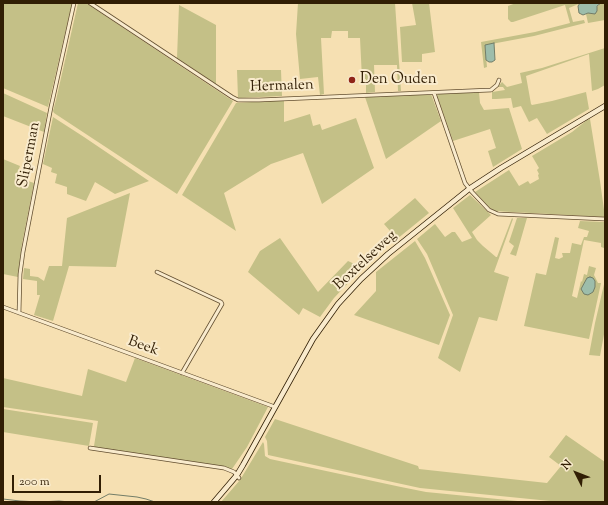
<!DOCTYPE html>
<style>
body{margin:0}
#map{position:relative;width:608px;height:505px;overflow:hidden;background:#f6e0b2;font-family:"Sorts Mill Goudy",serif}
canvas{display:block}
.frame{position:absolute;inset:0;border:4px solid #311e04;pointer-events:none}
.north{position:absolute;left:556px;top:453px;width:40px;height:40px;-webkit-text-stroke:3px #f9ebcd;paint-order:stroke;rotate:312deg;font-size:11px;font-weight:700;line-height:16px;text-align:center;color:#311e04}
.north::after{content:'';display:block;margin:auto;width:14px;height:18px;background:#311e04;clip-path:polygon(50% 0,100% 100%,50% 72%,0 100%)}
.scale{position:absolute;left:12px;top:475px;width:89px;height:18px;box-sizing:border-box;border:2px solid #311e04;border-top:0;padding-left:5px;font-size:12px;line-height:14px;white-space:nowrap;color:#311e04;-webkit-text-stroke:3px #f9ebcd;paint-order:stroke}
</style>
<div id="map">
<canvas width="608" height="505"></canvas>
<div class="frame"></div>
<div class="north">N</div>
<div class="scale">200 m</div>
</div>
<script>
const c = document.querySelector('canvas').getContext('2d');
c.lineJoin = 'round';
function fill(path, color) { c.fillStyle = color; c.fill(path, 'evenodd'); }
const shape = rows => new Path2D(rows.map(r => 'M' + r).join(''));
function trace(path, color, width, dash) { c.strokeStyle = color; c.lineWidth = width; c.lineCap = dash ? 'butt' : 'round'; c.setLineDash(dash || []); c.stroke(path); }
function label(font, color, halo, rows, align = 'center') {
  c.font = font + ' "Sorts Mill Goudy",serif'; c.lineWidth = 4; c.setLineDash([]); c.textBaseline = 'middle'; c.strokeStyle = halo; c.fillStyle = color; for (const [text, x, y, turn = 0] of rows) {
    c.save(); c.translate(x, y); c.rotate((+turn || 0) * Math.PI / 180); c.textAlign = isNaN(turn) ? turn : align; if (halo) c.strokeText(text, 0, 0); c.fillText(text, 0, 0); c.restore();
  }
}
const green = shape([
 [3,3,72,3,48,107,3,88],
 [78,3,86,3,233,101,177,194,54,113,53,111,56,100],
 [298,3,395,3,401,91,398,91,397,65,374,65,375,92,366,93,366,79,362,79,360,38,348,38,348,31,332,31,331,38,321,38,324,94,320,95,318,77,300,79,296,34],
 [412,3,429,3,435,52,422,54,422,62,402,62,400,27,416,25],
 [516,3,581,3,569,8,573,22,584,20,585,23,534,36,486,45,485,46,487,67,484,68,481,42,535,32,570,23,565,5,513,22,511,22,508,19,508,6],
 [601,3,605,3,605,20,588,23,586,14,597,7],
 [179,5,216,25,216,84,177,58],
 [605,48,605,85,598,89,592,91,589,54,526,76,531,104,532,105,552,101,586,92,589,109,547,134,537,118,529,122,521,106,513,108,511,98,496,99,492,99,492,92,505,90,503,87,498,87,502,82,507,87,522,83,520,73,542,68],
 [237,70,281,70,282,96,238,98],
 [479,92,480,103,484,110,509,108,522,149,493,167,488,151,496,148,490,129,453,141,437,96,438,94],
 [3,93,47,113,44,132,3,116],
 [431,94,441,121,386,159,365,97],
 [284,100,284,122,310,114,313,126,320,124,322,130,356,118,374,168,322,204,303,153,271,164,224,193,236,231,182,195,236,103],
 [53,117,84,137,149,181,115,194,95,182,86,201,67,194,67,187,55,183,57,174,51,172,52,168,43,164],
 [590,119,600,181,605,217,494,211,489,207,475,192,509,170,519,186,528,181,530,184,539,179,538,175,539,174,537,170,539,168,532,156,572,132,587,120],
 [3,159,20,166,16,177,34,183,22,244,18,277,3,274],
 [130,193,116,267,69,266,53,321,34,315,40,295,37,295,37,281,23,279,24,268,30,269,30,276,38,277,44,281,49,266,62,266,67,218],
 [470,195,491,215,472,232,477,240,483,246,496,257,497,257,512,218,513,219,494,272,509,277,497,321,479,317,460,372,438,358,453,315,427,254,417,239,435,224,445,237,452,232,455,232,462,242,472,238,453,208],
 [415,198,429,213,397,239,384,224],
 [517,218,527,218,516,256,510,254,514,246,509,242],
 [580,221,605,222,604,248,601,247,601,243,584,240,572,296,577,298,581,281,582,282,584,274,587,275,589,266,596,268,594,275,598,283,601,283,589,339,524,326,536,273,546,275,555,237,559,238,555,258,559,259,563,257,562,253,570,253,572,243,581,245,584,237,587,237,589,231,578,228],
 [280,238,318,292,348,261,363,268,352,279,334,298,320,317,303,308,299,315,248,272,260,251],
 [415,241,425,258,450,315,439,345,354,315,376,291,376,272],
 [605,280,605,329,600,356,589,355,595,323],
 [135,358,268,407,247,447,232,469,95,447,94,446,98,421,3,407,3,378,82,396,88,369,126,382],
 [3,409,93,423,89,446,3,432],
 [275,419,418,466,419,469,547,483,561,466,549,457,566,435,605,462,605,502,560,502,420,488,268,455,267,441,265,437],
 [263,442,264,444,265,456,270,459,401,487,426,492,528,502,221,502,240,480]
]);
const water = shape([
 [580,3,601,3,597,6,597,11,595,14,588,13,583,15,579,13,578,6,580,3],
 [494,43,495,60,492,62,489,62,486,60,485,45,494,43],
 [590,277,593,278,595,281,595,287,593,292,588,295,584,294,581,289,587,278,590,277]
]);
const stream = shape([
 [3,499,20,501,39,502,59,501,70,502],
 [94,502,109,494,137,497,146,499,155,502]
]);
const street = shape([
 [90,3,232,97,238,100,259,100,491,90,497,85,499,80],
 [434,93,465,183,472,192,489,210,498,214,605,219],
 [157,272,221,302,222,304,182,373],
 [3,307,275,407],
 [19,313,20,274,23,252,51,107,74,3],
 [90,448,224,468,234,472,239,478]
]);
const secondary = shape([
 [214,502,237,475,243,465,313,339,338,304,361,279,388,254,469,189,501,168,605,106]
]);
const markers = [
 [352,80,4,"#8f2418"]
];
const poiNames = [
 ["Den Ouden",360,80]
];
const streetNames = [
 ["Hermalen",282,87,-2],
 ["Sliperman",30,155,-79],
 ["Boxtelseweg",366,261,-43],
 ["Beek",143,347,20]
];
fill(green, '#c4c087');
fill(water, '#9dbdab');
trace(water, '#727d68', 1);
trace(stream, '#727d68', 1);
trace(street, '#624e30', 4.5);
trace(secondary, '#311e04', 6);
trace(street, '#f9ebcd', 3);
trace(secondary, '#f9ebcd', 4.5);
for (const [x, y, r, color] of markers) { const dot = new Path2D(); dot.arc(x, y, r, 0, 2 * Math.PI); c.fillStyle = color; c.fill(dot); trace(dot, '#f9ebcd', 1.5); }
label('15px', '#311e04', '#f9ebcd', poiNames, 'left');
label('15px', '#311e04', '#f9ebcd', streetNames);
</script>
